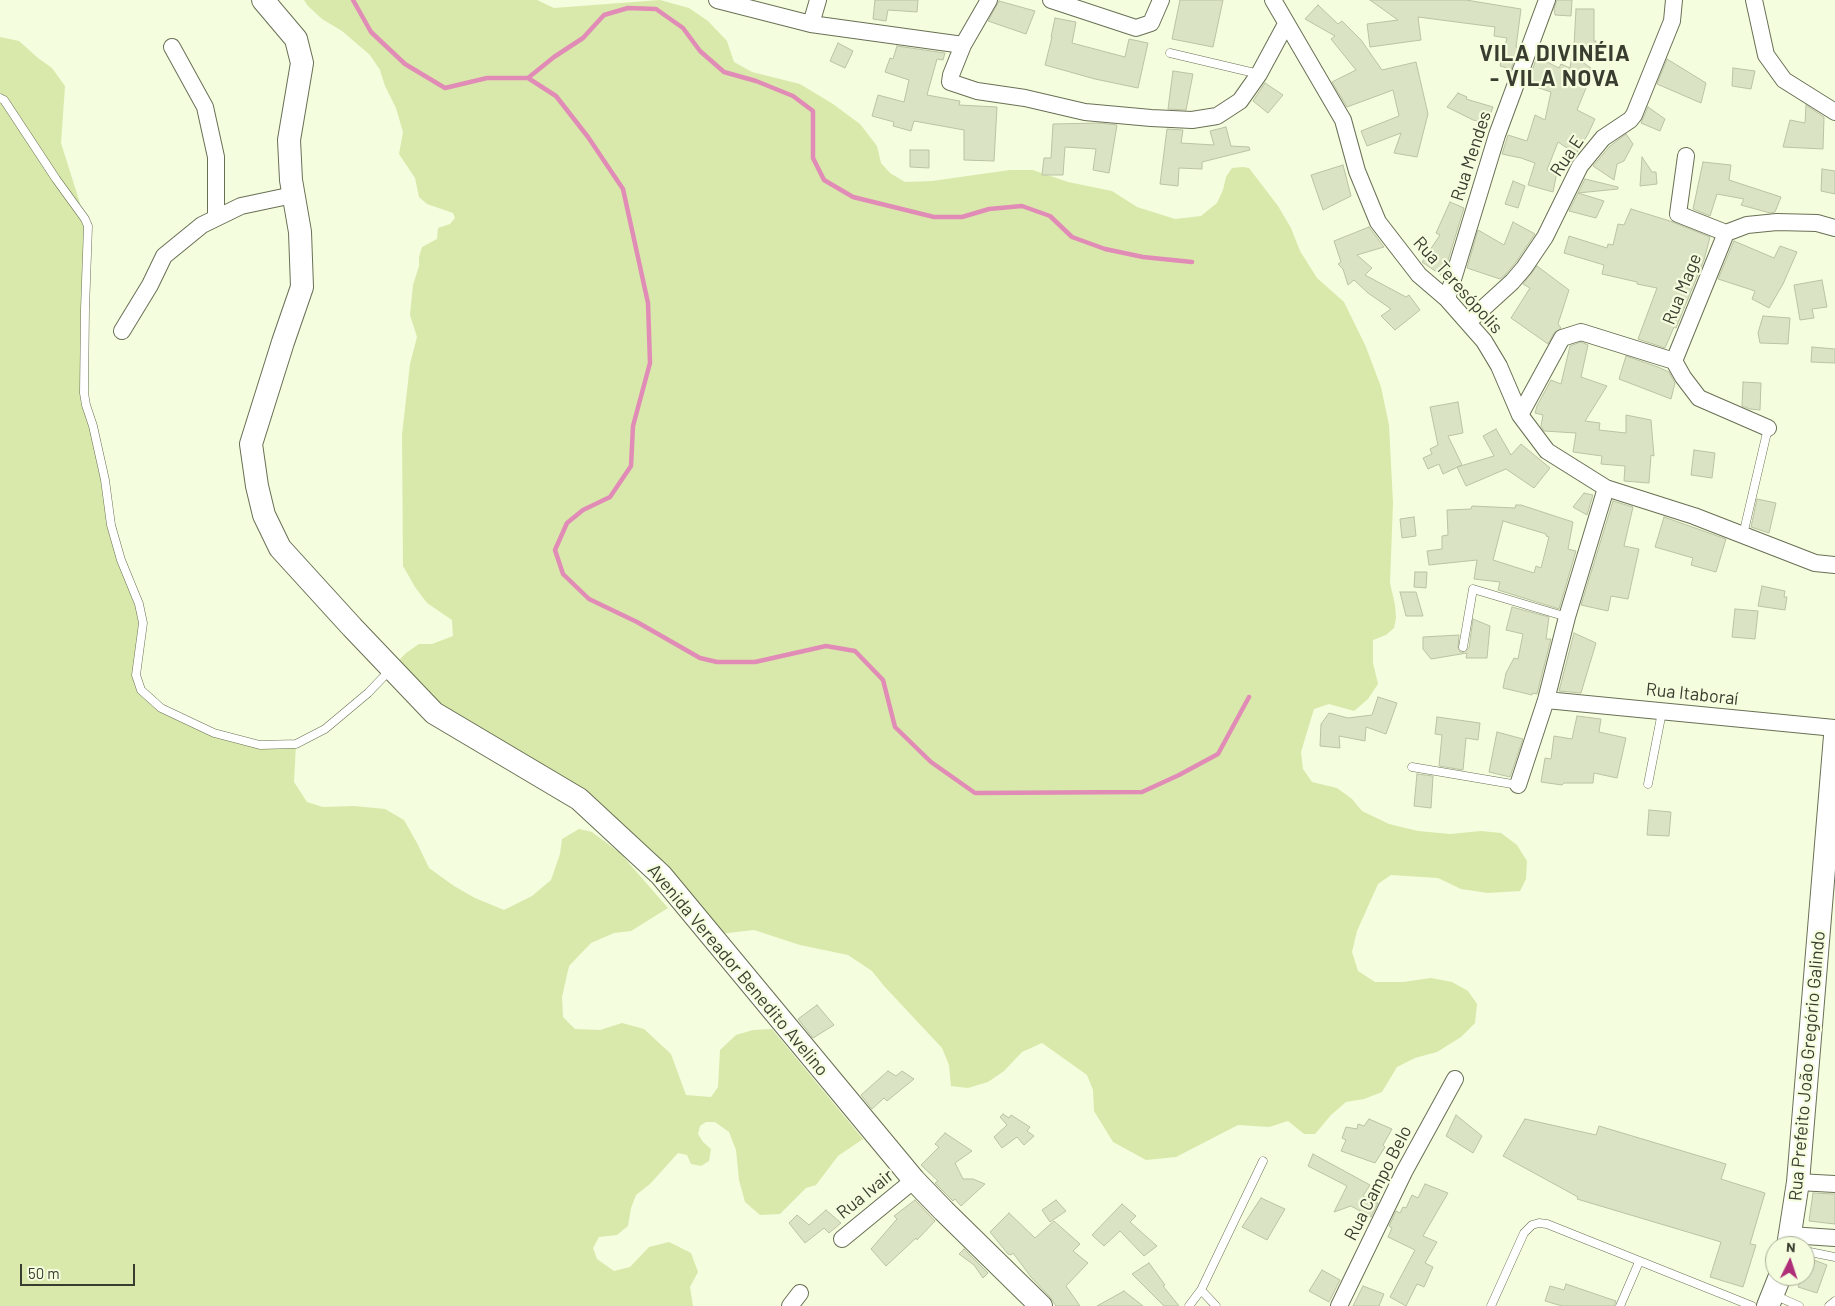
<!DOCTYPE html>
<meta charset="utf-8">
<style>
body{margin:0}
#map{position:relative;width:1835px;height:1306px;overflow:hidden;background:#f4fddd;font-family:Barlow,sans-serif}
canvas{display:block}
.north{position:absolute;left:1765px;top:1236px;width:50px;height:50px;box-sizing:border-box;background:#f4fddd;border:1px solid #a9b098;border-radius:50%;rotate:4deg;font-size:14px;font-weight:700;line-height:20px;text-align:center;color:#393d30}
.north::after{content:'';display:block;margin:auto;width:18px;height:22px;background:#af2e79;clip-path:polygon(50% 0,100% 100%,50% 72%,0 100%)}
.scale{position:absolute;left:20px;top:1264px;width:115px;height:22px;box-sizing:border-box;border:2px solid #393d30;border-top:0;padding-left:6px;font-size:15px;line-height:18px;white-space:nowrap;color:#393d30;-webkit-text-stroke:4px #f4fddd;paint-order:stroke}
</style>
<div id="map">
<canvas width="1835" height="1306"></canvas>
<div class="north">N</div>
<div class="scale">50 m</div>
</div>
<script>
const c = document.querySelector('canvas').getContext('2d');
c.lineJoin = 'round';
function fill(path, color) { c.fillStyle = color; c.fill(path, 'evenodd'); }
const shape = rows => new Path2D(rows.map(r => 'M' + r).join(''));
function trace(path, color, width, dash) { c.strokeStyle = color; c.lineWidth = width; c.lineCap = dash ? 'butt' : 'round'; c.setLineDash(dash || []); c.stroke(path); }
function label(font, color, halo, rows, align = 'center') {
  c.font = font + ' Barlow,sans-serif'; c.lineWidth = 4.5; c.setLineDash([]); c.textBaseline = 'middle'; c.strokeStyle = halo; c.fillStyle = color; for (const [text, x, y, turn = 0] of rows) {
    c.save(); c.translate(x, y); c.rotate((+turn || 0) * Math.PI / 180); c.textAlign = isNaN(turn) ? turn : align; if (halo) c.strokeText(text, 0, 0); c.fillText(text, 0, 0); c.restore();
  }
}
const green = shape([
 [304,0,537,0,554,8,660,0,689,8,708,21,727,41,734,62,752,72,800,84,833,104,860,124,877,146,881,163,890,173,905,182,932,181,1010,170,1033,170,1068,182,1112,191,1137,207,1175,219,1201,216,1217,203,1223,190,1226,177,1232,168,1243,167,1249,168,1278,206,1291,228,1300,251,1317,278,1344,302,1366,347,1381,387,1389,425,1393,503,1390,583,1395,605,1396,618,1394,628,1386,635,1373,640,1373,663,1378,684,1368,699,1354,711,1329,704,1314,709,1301,752,1303,769,1312,782,1337,788,1352,799,1362,811,1389,824,1418,831,1450,834,1481,831,1501,833,1517,845,1527,861,1526,879,1520,891,1488,893,1461,889,1438,878,1391,875,1378,884,1357,931,1352,952,1358,971,1375,982,1403,982,1431,978,1452,982,1468,991,1477,1004,1475,1023,1461,1037,1437,1052,1415,1058,1397,1067,1382,1092,1364,1099,1346,1102,1331,1115,1315,1134,1304,1134,1288,1121,1269,1127,1238,1125,1176,1157,1146,1160,1113,1142,1094,1111,1093,1090,1087,1075,1042,1043,1022,1052,1004,1071,988,1082,968,1088,951,1086,949,1065,942,1048,884,986,872,971,848,955,800,945,754,930,711,935,661,875,391,668,406,653,419,644,432,644,453,636,452,620,427,603,415,587,403,566,402,435,410,364,417,337,410,315,413,285,419,266,419,257,422,247,437,239,438,228,450,224,455,218,453,213,427,204,419,197,415,178,399,154,403,132,396,108,385,86,380,70,370,55,342,31,322,19,308,6],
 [0,37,19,41,38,58,52,68,65,86,61,143,85,219,84,393,111,525,143,623,138,651,141,690,161,708,214,733,260,745,296,744,294,782,307,802,323,807,354,806,385,809,404,820,417,843,429,868,454,886,475,898,504,910,532,896,551,880,560,854,562,839,579,829,592,832,620,853,668,908,631,931,614,933,591,943,569,966,562,997,563,1017,575,1029,600,1030,622,1023,644,1029,671,1054,686,1095,711,1097,718,1087,720,1050,736,1035,753,1030,772,1029,863,1139,838,1156,816,1185,806,1188,780,1214,760,1215,745,1202,739,1180,736,1150,729,1132,715,1122,706,1122,700,1126,698,1134,703,1142,711,1149,709,1161,701,1166,691,1164,687,1155,678,1153,650,1184,636,1195,631,1208,628,1226,617,1235,599,1237,593,1248,597,1259,614,1271,630,1267,649,1247,669,1242,691,1253,698,1272,690,1287,693,1306,0,1306]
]);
const stream = shape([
 [353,0,371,32,405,64,445,88,487,78,528,78,556,96,588,137,623,189,648,303,650,363,633,426,631,466,610,497,583,510,567,523,555,550,563,574,589,599,637,622,700,658,717,662,755,662,826,646,855,651,883,680,895,727,931,762,975,793,1142,792,1179,775,1218,754,1249,697],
 [528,78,554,57,583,38,604,15,628,8,656,9,683,28,700,51,724,72,756,81,793,96,813,111,813,158,824,180,853,197,934,217,962,217,989,209,1022,206,1050,216,1072,237,1105,249,1143,257,1192,262]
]);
const building = shape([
 [875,0,918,0,917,12,888,10,886,21,873,19,875,0],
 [1180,0,1223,0,1213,47,1172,39,1180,0],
 [1370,0,1466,0,1521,9,1516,47,1519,48,1511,69,1500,66,1507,38,1494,36,1495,27,1418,17,1421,40,1370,47,1367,24,1398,20,1370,0],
 [1557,0,1572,0,1571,16,1555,15,1554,9,1557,0],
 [999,1,1035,11,1026,34,988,21,999,1],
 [1318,5,1338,24,1342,21,1361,40,1382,70,1416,62,1428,114,1417,157,1394,153,1401,133,1367,146,1361,131,1399,116,1393,90,1347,107,1332,82,1356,70,1331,39,1335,36,1305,19,1318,5],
 [1576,9,1594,9,1594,41,1596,41,1593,55,1574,46,1576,9],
 [1055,18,1076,22,1072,43,1125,57,1129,39,1148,43,1138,88,1095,79,1045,65,1052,37,1051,37,1055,18],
 [838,43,853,51,845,68,830,61,838,43],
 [897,46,945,53,943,60,937,59,927,95,960,101,959,105,997,107,994,161,964,160,964,130,914,121,911,131,893,126,894,122,872,116,878,95,904,102,909,80,885,72,890,58,893,59,897,46],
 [1572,55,1591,68,1590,75,1591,76,1577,110,1595,119,1588,134,1576,154,1558,142,1547,170,1557,172,1553,192,1528,185,1535,163,1521,158,1502,154,1508,135,1527,141,1535,115,1545,120,1551,92,1527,84,1537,57,1559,68,1561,64,1570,68,1572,55],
 [1667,59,1706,83,1701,103,1657,84,1667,59],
 [1733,68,1755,71,1751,89,1732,86,1733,68],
 [1173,71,1193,74,1186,110,1168,109,1173,71],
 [1265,83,1283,95,1268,113,1253,101,1265,83],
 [1458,93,1467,97,1466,99,1493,107,1487,123,1473,120,1447,107,1458,93],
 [1806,105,1824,117,1823,149,1783,147,1790,120,1805,123,1806,105],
 [1648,107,1665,119,1660,131,1641,123,1648,107],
 [1100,123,1117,125,1109,173,1093,170,1096,149,1065,147,1063,175,1042,175,1044,158,1051,158,1053,124,1100,123],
 [1226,127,1231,146,1249,147,1250,150,1202,162,1202,169,1179,168,1178,186,1160,184,1167,129,1183,130,1181,143,1214,145,1210,131,1226,127],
 [1626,134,1633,144,1624,161,1617,164,1614,180,1593,166,1610,146,1626,134],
 [910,150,929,150,929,168,910,167,910,150],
 [1642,157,1652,172,1656,172,1657,184,1640,186,1642,157],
 [1703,162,1731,165,1729,180,1781,197,1775,212,1770,213,1741,205,1744,199,1717,194,1710,216,1693,209,1703,162],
 [1343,165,1351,196,1323,210,1311,175,1343,165],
 [1822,169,1835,171,1835,194,1821,191,1822,169],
 [1585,179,1618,187,1618,189,1578,193,1604,201,1596,218,1569,211,1585,179],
 [1513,181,1525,186,1518,208,1505,204,1513,181],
 [1450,202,1464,208,1446,267,1441,275,1422,262,1440,235,1436,233,1450,202],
 [1631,209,1670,221,1710,237,1704,260,1676,328,1674,327,1665,348,1638,339,1657,288,1637,284,1637,282,1602,274,1604,265,1564,253,1569,236,1607,248,1608,244,1613,245,1618,224,1624,225,1631,209],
 [1513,222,1535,234,1516,262,1505,275,1500,279,1467,268,1478,230,1504,245,1513,222],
 [1369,227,1384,247,1357,255,1372,268,1365,275,1406,297,1409,295,1420,310,1395,330,1381,316,1391,309,1368,293,1354,280,1348,285,1343,269,1338,264,1341,262,1334,241,1369,227],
 [1734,241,1774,258,1780,246,1797,252,1783,284,1769,308,1752,299,1755,291,1718,279,1734,241],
 [1537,266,1569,290,1558,324,1561,328,1554,333,1548,344,1511,318,1530,288,1523,284,1537,266],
 [1822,280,1827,307,1812,309,1814,318,1800,320,1794,285,1822,280],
 [1763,316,1790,318,1788,344,1760,343,1758,333,1763,316],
 [1581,342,1588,345,1581,377,1607,386,1585,421,1600,423,1599,430,1626,433,1626,415,1651,420,1654,456,1651,455,1649,483,1624,481,1625,466,1601,464,1602,456,1573,452,1576,433,1544,431,1541,426,1543,415,1535,413,1537,406,1551,380,1561,384,1570,346,1581,342],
 [1812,347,1835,349,1835,363,1811,362,1812,347],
 [1626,356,1658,367,1669,372,1675,383,1671,399,1619,379,1626,356],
 [1743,382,1761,383,1760,410,1750,409,1742,406,1743,382],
 [1458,402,1463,433,1448,436,1462,465,1443,474,1439,464,1428,469,1423,458,1432,454,1430,449,1438,445,1430,407,1458,402],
 [1496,429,1511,455,1521,444,1550,468,1534,488,1506,469,1466,486,1457,467,1494,456,1483,436,1496,429],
 [1694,450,1715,453,1712,478,1691,475,1694,450],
 [1584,493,1593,495,1587,515,1573,507,1584,493],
 [1757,499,1776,503,1769,533,1751,527,1757,499],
 [1613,501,1633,507,1624,546,1639,549,1628,599,1611,596,1608,611,1581,605,1613,501],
 [1516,505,1521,505,1573,522,1568,549,1576,551,1559,609,1498,590,1500,582,1474,579,1477,560,1429,565,1427,551,1442,549,1442,536,1448,535,1447,510,1471,509,1472,506,1515,508,1516,505],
 [1503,521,1546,534,1546,536,1549,537,1541,568,1536,566,1534,573,1493,560,1503,521],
 [1414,517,1416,536,1402,538,1400,519,1414,517],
 [1664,517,1726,539,1716,572,1691,565,1693,558,1655,547,1664,517],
 [1415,572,1427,572,1426,588,1414,587,1415,572],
 [1762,586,1785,591,1784,597,1787,597,1785,610,1758,606,1762,586],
 [1400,592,1416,592,1423,616,1406,616,1400,592],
 [1512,607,1549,617,1546,639,1551,639,1537,694,1533,693,1532,695,1503,688,1506,673,1514,658,1518,659,1523,634,1506,630,1512,607],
 [1735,609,1758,611,1755,639,1732,637,1735,609],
 [1473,619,1490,626,1487,658,1466,658,1467,653,1431,659,1423,649,1423,637,1459,635,1458,648,1460,652,1464,652,1469,648,1473,619],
 [1574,633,1596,643,1581,693,1559,691,1574,633],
 [1378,697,1397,703,1386,734,1366,727,1365,741,1339,736,1340,748,1320,746,1321,724,1329,713,1348,718,1372,715,1378,697],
 [1577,716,1601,719,1599,732,1626,738,1617,778,1594,773,1593,783,1564,783,1562,785,1541,782,1545,758,1551,759,1554,736,1572,739,1577,716],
 [1437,717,1480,723,1478,740,1466,738,1463,770,1439,766,1442,735,1435,734,1437,717],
 [1497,732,1523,739,1510,777,1489,772,1497,732],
 [1417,774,1433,776,1431,808,1414,806,1417,774],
 [1649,810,1671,812,1669,836,1647,835,1649,810],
 [817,1005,834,1025,813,1038,798,1019,817,1005],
 [888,1071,896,1076,902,1071,914,1079,887,1101,884,1098,872,1109,861,1095,888,1071],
 [1003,1114,1009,1118,1011,1115,1030,1127,1027,1131,1034,1136,1024,1145,1017,1137,1002,1148,994,1137,1007,1125,1000,1117,1003,1114],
 [1456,1115,1482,1136,1473,1153,1446,1136,1456,1115],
 [1369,1119,1392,1129,1383,1145,1385,1147,1375,1163,1341,1151,1346,1140,1342,1138,1346,1127,1357,1129,1358,1124,1364,1126,1369,1119],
 [1525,1119,1596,1135,1599,1126,1726,1164,1721,1179,1765,1193,1750,1244,1756,1245,1743,1287,1710,1277,1721,1242,1577,1199,1578,1197,1503,1156,1525,1119],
 [945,1133,972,1151,955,1163,963,1179,973,1179,985,1184,961,1206,955,1199,953,1201,935,1183,938,1181,921,1165,939,1147,935,1144,945,1133],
 [1313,1154,1370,1185,1363,1196,1378,1203,1371,1217,1351,1206,1334,1212,1347,1186,1308,1166,1313,1154],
 [1425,1184,1448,1193,1423,1236,1437,1242,1425,1263,1433,1267,1424,1287,1417,1284,1406,1306,1390,1297,1415,1250,1388,1237,1392,1228,1389,1226,1396,1211,1400,1213,1403,1207,1406,1208,1412,1195,1418,1198,1425,1184],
 [1813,1193,1835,1194,1835,1224,1809,1221,1813,1193],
 [1261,1198,1285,1209,1267,1240,1242,1227,1261,1198],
 [915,1200,935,1221,917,1240,916,1238,886,1266,871,1249,897,1219,894,1216,915,1200],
 [1056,1200,1066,1211,1050,1222,1042,1210,1056,1200],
 [1122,1204,1136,1216,1130,1222,1157,1246,1144,1256,1120,1231,1104,1246,1092,1235,1122,1204],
 [826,1210,841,1223,829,1233,824,1228,805,1243,789,1223,797,1215,809,1225,826,1210],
 [1009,1213,1035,1238,1054,1221,1080,1244,1073,1251,1088,1263,1066,1286,1080,1306,1056,1306,1050,1297,1031,1277,1013,1253,1011,1255,1008,1254,990,1232,1009,1213],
 [964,1249,988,1273,983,1278,974,1265,959,1254,964,1249],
 [1809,1258,1827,1265,1817,1293,1798,1287,1802,1276,1805,1276,1805,1268,1809,1258],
 [1149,1263,1165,1285,1163,1286,1179,1306,1164,1306,1132,1274,1149,1263],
 [1322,1270,1340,1280,1329,1302,1309,1291,1322,1270],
 [1566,1284,1616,1301,1614,1306,1562,1306,1545,1301,1550,1286,1564,1290,1566,1284],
 [1363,1286,1384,1294,1379,1306,1353,1306,1363,1286],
 [1124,1291,1143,1306,1097,1306,1124,1291]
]);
const lane = shape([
 [1170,53,1259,74],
 [0,98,4,100,56,179,85,219,88,226,85,309,84,393,86,405,93,426,105,480,111,525,121,560,139,604,143,623,136,675,141,690,161,708,214,733,260,745,296,744,325,729,368,693,391,669],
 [1743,535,1768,428],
 [1463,647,1473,589,1567,617],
 [1412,767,1518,785],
 [1648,784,1662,712],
 [1805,1251,1835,1257],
 [1201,1290,1216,1306],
 [1774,1295,1799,1306],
 [1189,1306,1201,1290,1263,1161],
 [1491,1306,1524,1233,1532,1225,1539,1223,1547,1224,1752,1306],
 [1620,1306,1639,1262],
 [1829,1306,1835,1301]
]);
const street = shape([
 [717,0,811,24,963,45],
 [989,0,963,45,951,75,950,82,977,91,1025,98,1085,112,1151,118,1192,120,1217,116,1240,101,1259,74,1286,24],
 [1051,0,1136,28,1151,23,1161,0],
 [1273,0,1343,120,1357,171,1378,222,1419,275,1447,299,1484,341,1499,366,1520,415,1547,451,1606,488,1694,516,1815,563,1835,565],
 [1754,0,1766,55,1784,80,1835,112],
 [811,24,818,0],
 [172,47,205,107,216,157,216,218],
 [1686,156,1678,214,1726,233,1747,225,1777,222,1817,223,1835,228],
 [1447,299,1497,135,1547,0],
 [1468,322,1512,282,1524,268,1545,237,1580,166,1603,138,1630,120,1634,115,1672,21,1674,0],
 [122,331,150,285,164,256,202,225,241,206,293,195],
 [1674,361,1726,233],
 [1520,415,1562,338,1581,332,1674,361,1683,377,1699,398,1768,428],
 [1546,700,1835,728],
 [1518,785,1546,700,1567,617,1606,488],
 [1798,1182,1835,1184],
 [1790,1235,1835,1238],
 [842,1239,914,1180],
 [790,1306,800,1293],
 [1339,1306,1404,1172,1455,1079]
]);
const secondary = shape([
 [263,0,296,39,302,63,289,140,291,180,300,232,302,287,283,342,251,444,257,486,264,515,280,548,352,627,434,713,579,799,661,875,914,1180,944,1211,1041,1306],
 [1788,1246,1798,1182,1835,736],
 [1768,1306,1780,1276]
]);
const streetNames = [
 ["Rua Mendes",1471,156,-72],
 ["Rua E",1567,156,-56],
 ["Rua Teresópolis",1458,285,48],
 ["Rua Mage",1682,289,-68],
 ["Rua Itaboraí",1692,694,6],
 ["Avenida Vereador Benedito Avelino",738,970,50],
 ["Rua Prefeito João Gregório Galindo",1807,1066,-85],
 ["Rua Campo Belo",1378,1183,-63],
 ["Rua Ivair",865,1194,-39]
];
const districtNames = [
 ["VILA DIVINÉIA",1555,54],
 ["- VILA NOVA",1555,79]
];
fill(green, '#d9e9ab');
trace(stream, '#e18cb6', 4.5);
fill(building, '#dae3c4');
trace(building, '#bbc3a5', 1);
trace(lane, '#697055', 9);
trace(street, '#697055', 18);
trace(secondary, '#697055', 24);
trace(lane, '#fff', 8);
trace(street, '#fff', 16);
trace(secondary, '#fff', 22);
label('18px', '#393d30', '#f4fddd', streetNames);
c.letterSpacing = '1px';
label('bold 22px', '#393d30', '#f4fddd', districtNames);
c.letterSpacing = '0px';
</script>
